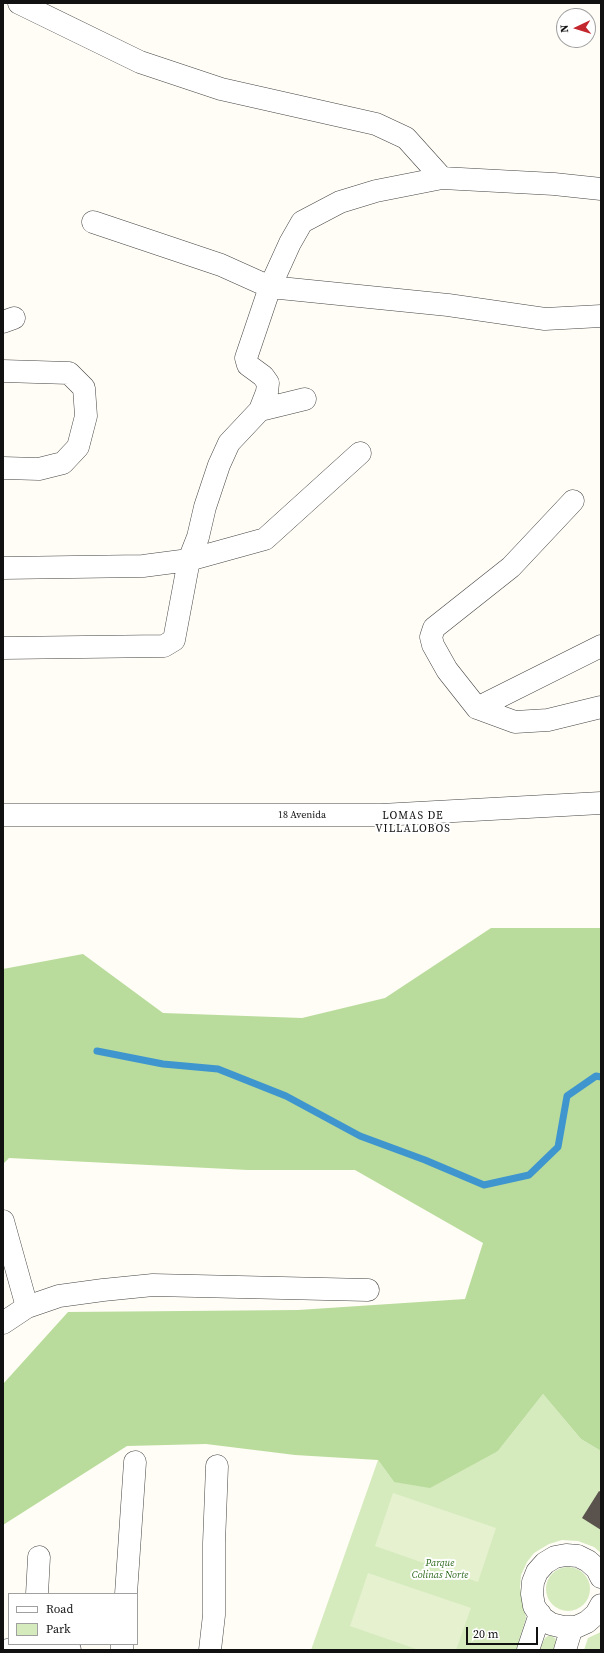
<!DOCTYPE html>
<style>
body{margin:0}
#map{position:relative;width:604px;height:1653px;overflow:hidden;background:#fffdf5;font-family:"Source Serif 4",serif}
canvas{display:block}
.frame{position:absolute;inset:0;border:4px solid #111;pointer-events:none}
.legend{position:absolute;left:8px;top:1593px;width:130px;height:52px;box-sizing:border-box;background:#fff;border:1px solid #a0a0a0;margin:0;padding:5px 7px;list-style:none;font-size:12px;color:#111}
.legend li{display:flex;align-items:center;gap:8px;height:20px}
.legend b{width:20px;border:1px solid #a0a0a0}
.north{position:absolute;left:556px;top:8px;width:40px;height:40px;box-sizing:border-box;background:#fff;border:1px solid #a0a0a0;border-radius:50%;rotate:266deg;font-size:11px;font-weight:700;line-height:16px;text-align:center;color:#111}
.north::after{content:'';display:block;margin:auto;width:14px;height:18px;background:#c4262e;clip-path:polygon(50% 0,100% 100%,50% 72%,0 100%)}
.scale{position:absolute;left:466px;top:1627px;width:72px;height:18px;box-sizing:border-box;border:2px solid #111;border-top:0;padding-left:5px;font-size:12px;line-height:14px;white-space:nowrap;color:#111;-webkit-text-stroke:3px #fff;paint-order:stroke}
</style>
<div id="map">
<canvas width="604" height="1653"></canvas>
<div class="frame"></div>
<ul class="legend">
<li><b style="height:5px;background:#fff"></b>Road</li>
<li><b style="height:11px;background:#d5ebbd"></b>Park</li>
</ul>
<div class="north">N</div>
<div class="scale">20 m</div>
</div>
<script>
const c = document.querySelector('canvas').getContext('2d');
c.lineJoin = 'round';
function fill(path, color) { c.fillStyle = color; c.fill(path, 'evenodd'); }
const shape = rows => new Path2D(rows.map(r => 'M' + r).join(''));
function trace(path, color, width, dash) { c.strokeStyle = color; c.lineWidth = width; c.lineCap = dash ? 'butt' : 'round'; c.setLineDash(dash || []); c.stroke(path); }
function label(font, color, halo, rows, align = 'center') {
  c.font = font + ' "Source Serif 4",serif'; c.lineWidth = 4; c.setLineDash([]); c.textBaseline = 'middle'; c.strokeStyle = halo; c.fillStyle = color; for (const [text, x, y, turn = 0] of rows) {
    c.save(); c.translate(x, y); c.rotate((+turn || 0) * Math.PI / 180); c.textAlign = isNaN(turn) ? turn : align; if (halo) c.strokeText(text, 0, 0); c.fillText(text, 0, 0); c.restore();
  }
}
const green = shape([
 [543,1394,581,1439,601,1451,601,1553,594,1547,578,1541,562,1540,549,1544,534,1553,527,1562,521,1575,520,1587,526,1618,516,1650,311,1650,378,1460,394,1482,498,1451],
 '546 1589a22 22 0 1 1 44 0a22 22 0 1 1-44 0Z',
 [601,1632,601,1650,584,1650,588,1638],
 [548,1636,552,1636,557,1640,556,1650,539,1650,545,1638]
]);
const forest = shape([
 [491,928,601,928,601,1451,581,1439,543,1394,498,1451,430,1488,394,1482,378,1460,295,1455,206,1444,127,1446,3,1525,3,1384,68,1312,298,1310,465,1299,483,1243,355,1170,248,1170,9,1158,3,1164,3,969,83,954,163,1013,302,1018,385,998]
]);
const pitch = shape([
 [393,1493,496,1528,478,1582,375,1546],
 [368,1573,471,1608,456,1650,419,1650,350,1626]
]);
const stream = shape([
 [97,1051,163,1064,218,1069,286,1096,360,1136,425,1160,484,1185,529,1175,558,1147,567,1096,596,1076,601,1077]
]);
const building = shape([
 [599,1491,601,1492,601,1530,582,1518]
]);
const minor = shape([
 [19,3,140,62,221,89,376,124,406,138,442,178],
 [93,222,221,265,270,287,448,305,545,319,601,316],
 [3,322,14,318],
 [3,371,69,373,84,388,86,416,78,447,63,463,39,469,3,468],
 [260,410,267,392,268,383,263,376,248,365,246,358,270,287,290,243,302,222,340,202,376,191,442,178,554,184,601,189],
 [573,501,511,567,434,628,431,637,433,645,447,670,477,708,515,722,548,720,601,707],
 [3,568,143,566,189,560,265,539,360,453],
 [3,648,164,646,174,640,189,560,198,537,205,507,219,465,229,443,260,410,305,399],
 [477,708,601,646],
 [3,815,381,815,601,803],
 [3,1221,27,1307],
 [3,1323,27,1307,59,1296,103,1290,153,1285,368,1290],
 [601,1577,597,1569,588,1561,578,1556,566,1555,555,1557,545,1563,537,1572,533,1582,532,1594,534,1606,541,1617,551,1624,563,1627,576,1627,587,1622,596,1614,601,1605],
 [37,1594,39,1557],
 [126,1594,135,1462],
 [7,1650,35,1649,70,1650],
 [122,1650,122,1644],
 [210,1650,214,1615,214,1543,217,1466],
 [528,1650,540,1614],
 [565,1650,572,1627]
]);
const streetNames = [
 ["18 Avenida",302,815]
];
const parkNames = [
 ["Parque",440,1563],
 ["Colinas Norte",440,1575]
];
const neighbourhoodNames = [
 ["LOMAS DE",413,816],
 ["VILLALOBOS",413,829]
];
fill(green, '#d5ebbd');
fill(forest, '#b9dc9c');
fill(pitch, '#e6f2cf');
trace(stream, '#3f96cf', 7);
fill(building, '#5a524d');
trace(minor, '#444', 23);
trace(minor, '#fff', 22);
label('10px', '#111', '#fff', streetNames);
label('italic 10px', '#2f6b1f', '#fff', parkNames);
c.letterSpacing = '1px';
label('11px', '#111', '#fff', neighbourhoodNames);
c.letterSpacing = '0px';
</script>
